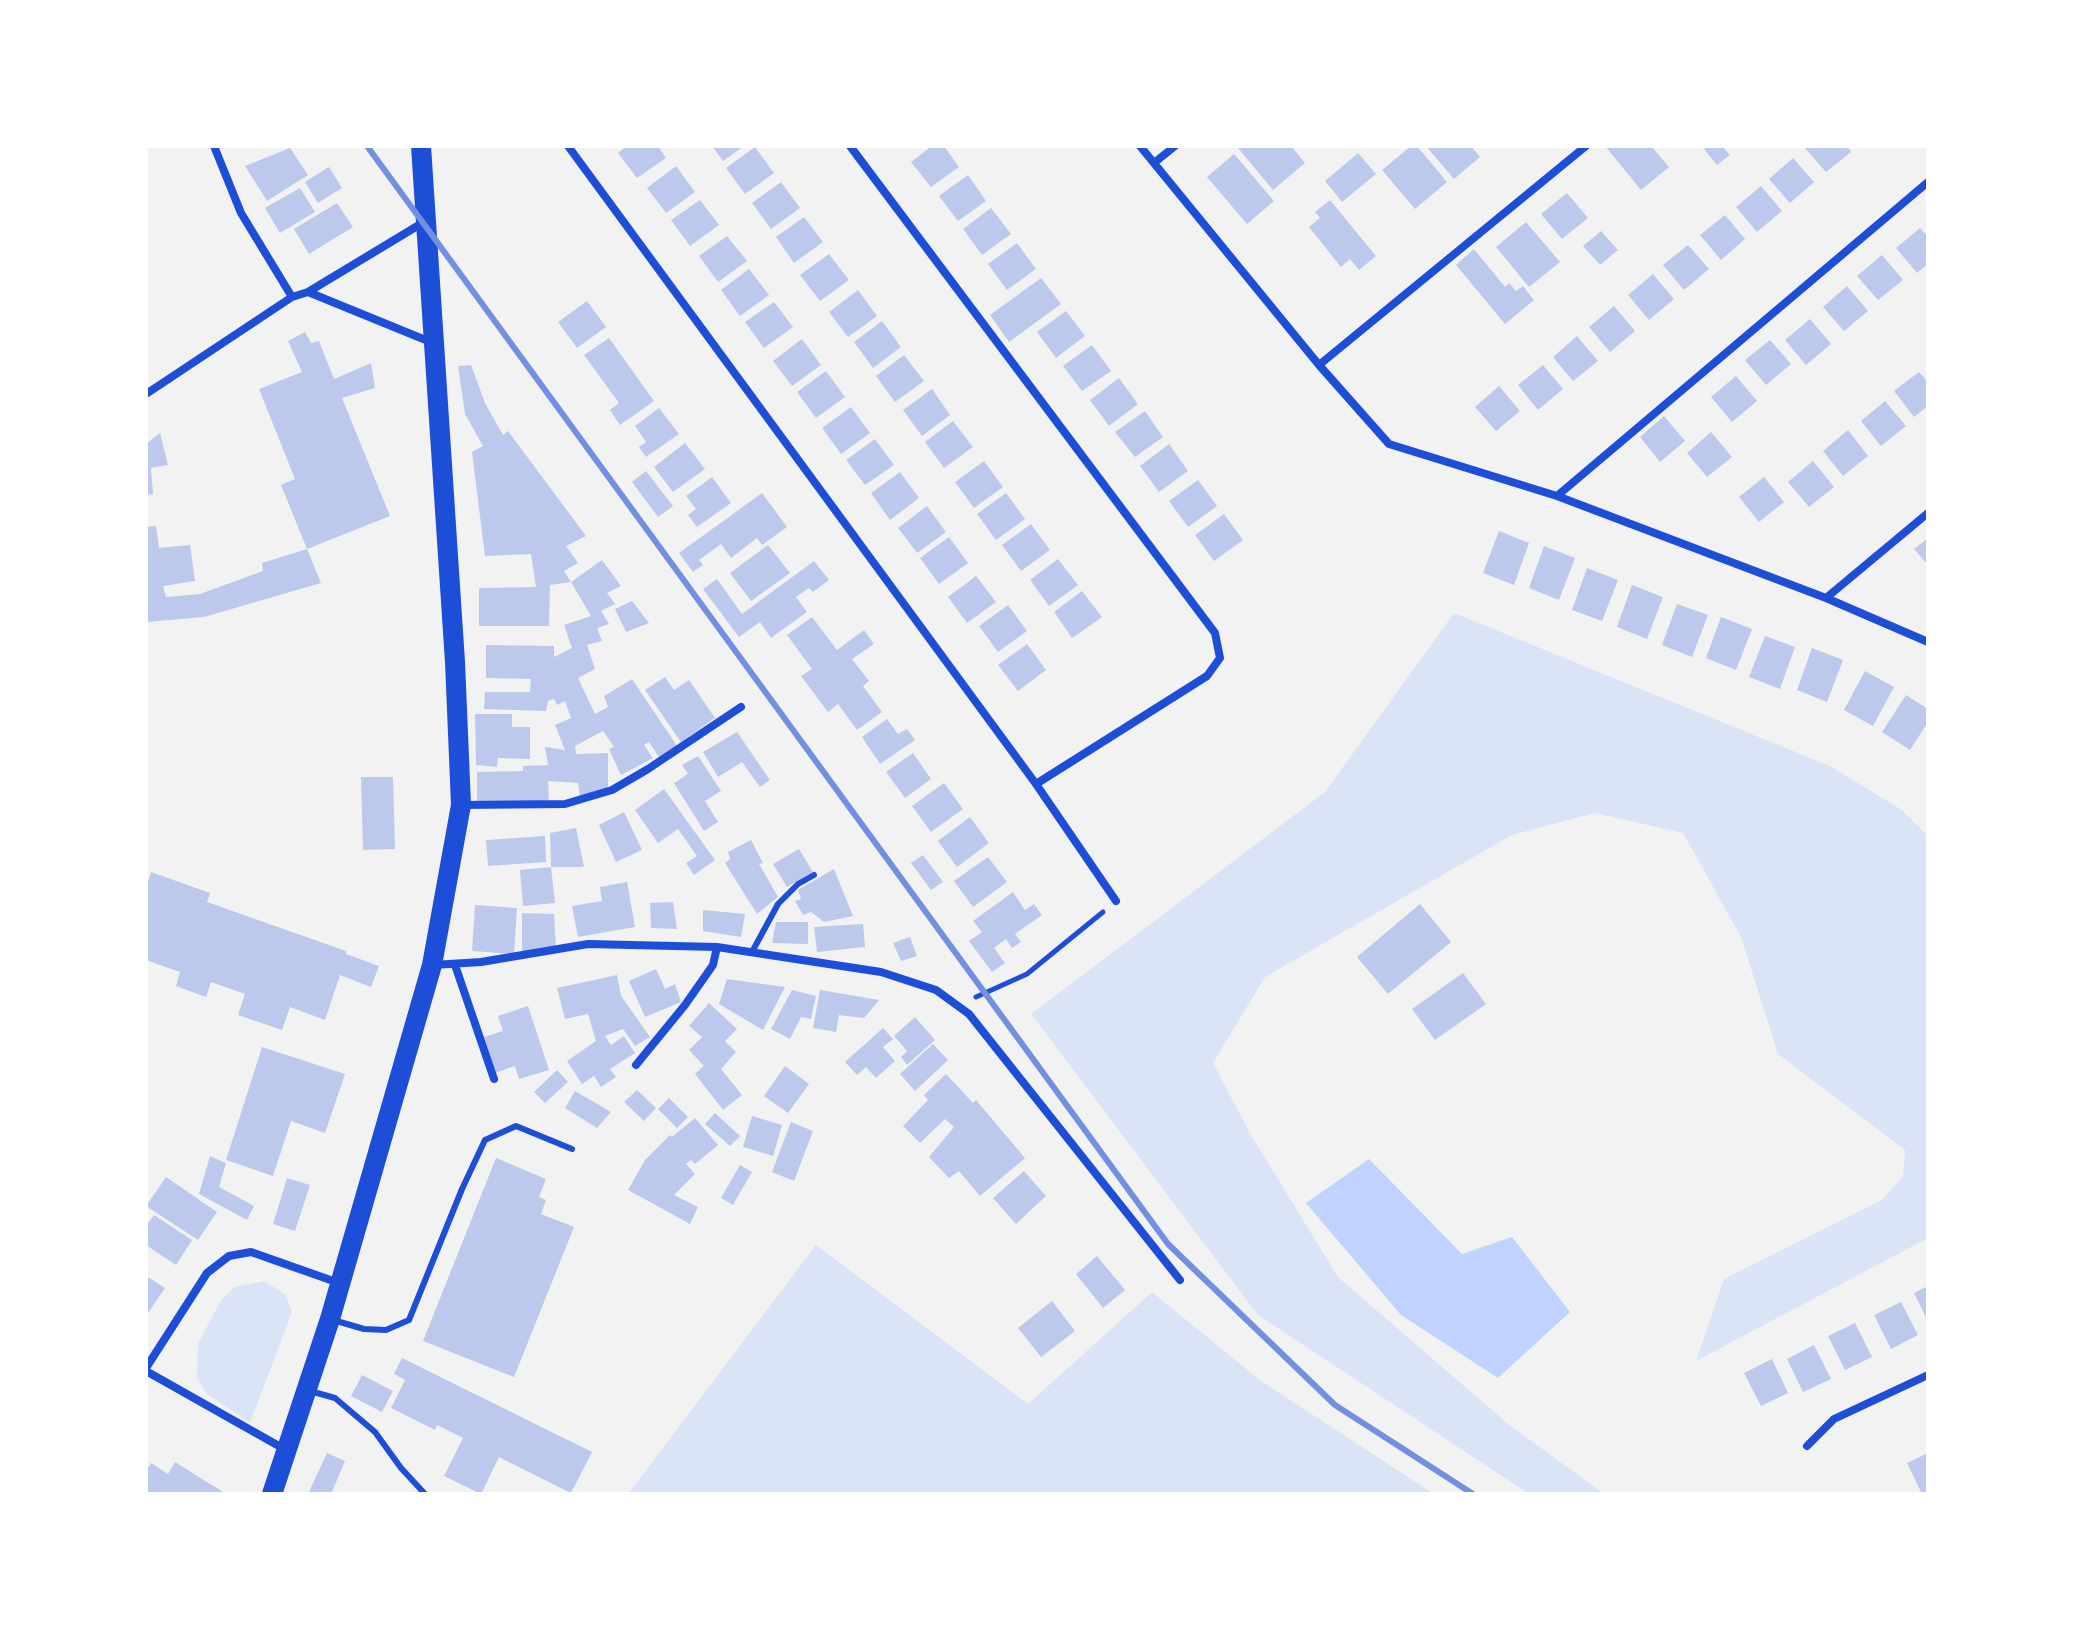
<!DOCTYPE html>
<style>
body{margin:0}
#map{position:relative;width:2074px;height:1640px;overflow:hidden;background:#f2f2f2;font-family:Spectral,serif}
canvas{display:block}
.frame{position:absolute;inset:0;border:148px solid #fff;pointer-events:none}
</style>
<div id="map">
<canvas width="2074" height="1640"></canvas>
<div class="frame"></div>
</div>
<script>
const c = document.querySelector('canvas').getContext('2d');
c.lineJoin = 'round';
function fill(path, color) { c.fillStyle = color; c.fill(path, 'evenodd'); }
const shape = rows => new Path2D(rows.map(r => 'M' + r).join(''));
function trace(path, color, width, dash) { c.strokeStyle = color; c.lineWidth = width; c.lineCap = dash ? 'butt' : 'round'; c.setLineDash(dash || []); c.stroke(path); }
const green = shape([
 [1454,613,1830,766,1902,810,1928,836,1928,1238,1696,1361,1724,1279,1882,1200,1903,1176,1905,1150,1778,1054,1741,937,1683,833,1595,813,1512,835,1265,977,1213,1063,1251,1135,1338,1277,1507,1423,1604,1494,1529,1494,1258,1315,1031,1014,1325,792],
 [816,1245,1028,1404,1152,1292,1261,1381,1434,1494,628,1494],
 [264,1281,286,1295,292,1312,250,1423,207,1394,197,1378,198,1344,221,1300,235,1287]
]);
const water = shape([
 [1369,1159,1462,1254,1512,1237,1570,1312,1498,1378,1401,1315,1306,1203]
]);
const building = shape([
 [627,146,658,146,666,158,637,178,618,153],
 [712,146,744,146,723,161],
 [932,146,944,146,959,167,931,187,911,162],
 [1240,146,1291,146,1305,163,1273,190,1238,148],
 [1411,146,1417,146,1447,182,1415,209,1382,170],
 [1426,146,1471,146,1480,157,1454,179],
 [1605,146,1651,146,1669,167,1641,190],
 [1708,146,1722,146,1730,155,1717,165,1704,149],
 [1807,146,1847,146,1851,152,1826,172,1805,148],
 [755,147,774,173,745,194,726,168],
 [290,148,308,175,267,201,245,166],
 [1358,153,1376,174,1342,202,1325,181],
 [1234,154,1274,201,1247,224,1207,177],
 [1793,158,1814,182,1790,203,1769,179],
 [676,166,695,192,666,213,647,188],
 [329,167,342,188,318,203,305,182],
 [968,175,986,201,958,221,939,196],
 [781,182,800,208,771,229,752,203],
 [1761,186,1782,211,1757,232,1736,207],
 [300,188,315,212,280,233,265,208],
 [1567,193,1588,218,1562,239,1541,214],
 [700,200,719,225,690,246,671,220],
 [1330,200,1376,256,1359,270,1350,259,1341,267,1309,227,1320,218,1315,212],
 [337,203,353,227,309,254,294,229],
 [991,208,1011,234,982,255,963,229],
 [1725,215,1745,239,1721,260,1700,235],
 [804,217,823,242,794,263,776,237],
 [1526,222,1560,262,1529,287,1496,247],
 [1920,228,1928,237,1928,264,1917,273,1896,248],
 [1601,231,1618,250,1600,265,1583,246],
 [727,236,747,261,718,282,699,256],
 [1017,243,1036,269,1007,290,988,264],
 [1688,245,1709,269,1684,290,1663,265],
 [1474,249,1505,287,1509,283,1516,291,1523,286,1534,300,1505,324,1456,265],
 [829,254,849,280,820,301,800,275],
 [1882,255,1903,280,1878,300,1857,276],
 [749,269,769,295,740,316,721,290],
 [1653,274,1674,299,1649,320,1628,295],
 [1041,278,1061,304,1009,342,990,315],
 [1847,286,1868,311,1844,331,1823,307],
 [858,290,877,316,848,337,829,312],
 [587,301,606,327,577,348,558,322],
 [774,302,793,327,764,348,745,322],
 [1614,306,1635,331,1610,352,1589,327],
 [1066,311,1085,336,1056,358,1037,332],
 [1810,319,1831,344,1806,365,1785,340],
 [882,321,901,347,873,368,854,342],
 [305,332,311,343,319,341,334,379,371,363,375,388,342,398,390,516,307,549,321,583,204,617,146,622,146,527,156,526,159,548,190,545,195,581,163,586,166,597,200,594,263,571,262,563,307,549,281,485,295,479,259,389,302,372,288,341],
 [1577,336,1598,361,1573,381,1553,357],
 [609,338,654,401,620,425,610,410,619,403,584,355],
 [802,339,821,365,792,386,773,361],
 [1770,340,1791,364,1766,385,1745,360],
 [1092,345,1111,371,1082,391,1063,366],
 [904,355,924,381,895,402,876,376],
 [471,365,485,403,503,435,508,431,586,536,566,546,578,563,564,571,571,582,550,585,549,626,479,626,479,588,536,587,531,554,485,556,472,452,483,446,465,414,458,366],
 [1543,365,1563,389,1538,410,1518,385],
 [826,371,845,397,816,418,797,392],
 [1919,372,1928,382,1928,406,1914,417,1894,391],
 [1736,376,1757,401,1732,422,1711,397],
 [1119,378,1138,404,1109,426,1090,400],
 [1499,386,1520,411,1496,431,1475,407],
 [932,389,950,415,922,436,903,410],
 [1885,401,1906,426,1881,446,1861,421],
 [851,407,870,433,841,454,822,428],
 [659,408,679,434,646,457,639,447,646,442,635,426],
 [1145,411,1163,437,1135,457,1115,432],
 [1664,416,1685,441,1660,462,1640,437],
 [953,421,973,447,944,468,925,442],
 [1848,430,1868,456,1843,476,1823,451],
 [1711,432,1732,457,1707,477,1687,453],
 [160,433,168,465,151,468,153,494,146,495,146,444],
 [875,439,894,465,865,485,846,460],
 [685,443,705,469,673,492,654,467],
 [1169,444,1188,471,1159,492,1140,466],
 [984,461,1003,487,974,508,955,482],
 [1813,461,1834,487,1809,507,1788,482],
 [646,471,673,506,658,517,632,482],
 [900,472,919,498,890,520,871,493],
 [712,477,731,503,697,527,688,515,696,509,686,496],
 [1764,477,1784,502,1759,522,1739,497],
 [1198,480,1217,506,1188,527,1169,501],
 [762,493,787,527,762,545,757,538,731,558,721,544,699,560,703,565,693,572,679,553],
 [1006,493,1025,519,996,540,977,514],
 [927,506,946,532,917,553,898,528],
 [1224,514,1243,540,1214,561,1195,535],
 [1031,524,1050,550,1021,571,1002,545],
 [1499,531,1529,543,1514,585,1483,573],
 [949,537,968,563,939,584,920,558],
 [1928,538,1928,565,1914,549],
 [768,545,790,573,751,601,730,573],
 [1544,546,1575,558,1559,600,1529,588],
 [1058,559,1078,585,1049,606,1030,580],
 [602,560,621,586,607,593,615,604,601,611,609,624,597,628,602,641,587,645,595,669,578,678,595,714,608,707,604,696,632,679,677,746,659,757,649,742,644,745,653,758,621,775,609,749,614,747,603,731,575,746,576,754,608,753,608,789,580,798,578,783,548,781,549,802,477,803,477,772,523,771,523,766,548,765,545,747,565,750,555,725,571,718,565,701,557,705,554,699,548,701,546,711,484,709,485,692,530,692,531,679,486,678,486,645,554,646,554,657,572,648,564,625,591,616,571,582],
 [814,561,829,580,813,592,809,588,796,597,807,612,771,638,760,622,739,637,703,589,717,579,742,614],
 [1587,568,1618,580,1602,621,1572,610],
 [976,576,996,602,967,623,948,597],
 [1632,585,1663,597,1647,639,1617,627],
 [1082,591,1102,617,1072,638,1054,612],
 [632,601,649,623,626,632,615,609],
 [1677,604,1708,615,1692,657,1662,645],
 [1008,605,1027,631,998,652,979,626],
 [812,617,837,650,864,630,874,644,852,659,869,681,863,686,882,712,857,730,838,704,828,712,801,676,812,669,787,635],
 [1721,617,1752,629,1736,670,1706,658],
 [1765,636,1795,647,1780,689,1749,677],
 [1027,644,1046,670,1018,691,998,665],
 [1812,648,1843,660,1827,702,1797,690],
 [1865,671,1894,687,1873,726,1844,710],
 [665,677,674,690,689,680,715,718,681,742,645,690],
 [1906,695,1928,709,1928,722,1910,750,1882,732],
 [475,714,512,714,512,727,530,727,530,759,498,758,497,767,476,765],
 [887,719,898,734,907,729,915,740,880,764,862,737],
 [737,732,770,780,760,787,742,762,718,777,703,752],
 [913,753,931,779,905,798,886,772],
 [698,756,721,791,705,801,718,822,704,831,674,783,688,774,682,765],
 [361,777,393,777,395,849,363,850],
 [944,783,963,809,931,832,912,806],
 [664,789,715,860,694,875,686,863,697,856,678,829,658,843,635,810],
 [624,812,642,850,616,862,599,825],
 [970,817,989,843,957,867,938,841],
 [576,828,584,867,551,867,550,833],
 [545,836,546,862,488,866,486,840],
 [751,840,763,863,759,864,778,897,757,914,725,863,730,859,728,852],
 [799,849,813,872,787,887,773,864],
 [923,855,943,882,931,890,911,863],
 [988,857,1007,882,973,907,954,881],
 [551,867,555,903,523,906,520,870],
 [834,869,853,916,824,922,811,912,803,915,795,901,801,899,798,890],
 [151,872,210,893,207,902,346,951,346,954,379,966,371,987,340,975,325,1020,290,1007,282,1030,238,1015,245,994,211,982,206,997,176,986,180,972,146,960,146,888],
 [627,882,635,927,578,937,572,906,602,901,600,887],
 [1013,892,1025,910,1034,904,1042,915,1015,934,1021,942,1012,948,1006,939,994,948,1005,963,992,972,969,941,982,932,973,921],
 [673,902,677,929,651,928,650,903],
 [1420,904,1451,942,1388,994,1357,957],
 [475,905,517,908,514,954,472,951],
 [703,910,745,914,741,937,703,931],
 [522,913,554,914,556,949,522,952],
 [776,922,808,922,808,944,772,943],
 [863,924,865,947,817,952,814,927],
 [910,937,917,956,901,961,893,943],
 [656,969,665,989,675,984,681,1002,645,1017,629,981],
 [1463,973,1486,1004,1435,1040,1412,1009],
 [617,975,621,996,650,1037,635,1046,623,1029,605,1036,611,1045,624,1036,635,1053,610,1069,616,1077,601,1087,594,1076,582,1084,567,1061,596,1041,588,1014,565,1019,557,988],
 [727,979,785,987,763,1030,719,1004],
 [792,990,816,996,811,1019,801,1017,790,1039,771,1029],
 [820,990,879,1000,864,1018,839,1015,836,1032,813,1028],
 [709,1003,737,1029,725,1041,736,1052,721,1069,742,1095,723,1110,695,1074,704,1066,689,1050,702,1037,689,1026],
 [528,1006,549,1070,519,1079,515,1066,495,1073,484,1037,503,1031,498,1016],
 [915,1017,935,1040,907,1065,901,1057,907,1051,894,1036],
 [883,1028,893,1039,883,1047,895,1061,876,1078,866,1067,857,1075,845,1062],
 [933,1044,948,1060,915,1091,900,1074],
 [262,1047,345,1074,325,1133,291,1121,273,1176,226,1160],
 [785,1066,809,1084,788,1113,764,1096],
 [557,1070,568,1082,545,1103,534,1092],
 [946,1074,973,1103,976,1100,1025,1158,980,1196,959,1171,949,1178,929,1157,954,1127,945,1119,920,1143,903,1126,928,1100,924,1095],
 [637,1090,656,1108,644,1121,624,1102],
 [575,1091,611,1112,597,1128,565,1108],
 [669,1098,688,1117,677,1128,658,1109],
 [715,1113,740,1136,730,1146,705,1124],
 [752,1116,782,1125,773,1156,743,1147],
 [695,1118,718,1145,695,1164,691,1160,686,1164,695,1174,674,1195,698,1207,690,1224,628,1190,645,1160,670,1135,672,1137],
 [791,1122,813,1131,794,1181,772,1172],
 [210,1156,226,1163,219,1187,254,1206,247,1220,199,1194],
 [496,1158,546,1179,539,1197,546,1200,541,1214,574,1227,514,1377,423,1341],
 [740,1165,752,1172,733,1205,721,1198],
 [1024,1171,1046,1196,1016,1224,993,1198],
 [166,1177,217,1212,198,1240,146,1206],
 [287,1178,310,1185,295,1231,273,1224],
 [154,1215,192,1240,176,1265,146,1245,146,1226],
 [1097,1256,1125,1290,1103,1308,1076,1274],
 [146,1276,165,1288,146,1316],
 [1928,1286,1928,1321,1914,1293],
 [1052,1301,1075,1331,1041,1357,1018,1328],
 [1901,1302,1918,1335,1891,1349,1874,1315],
 [1855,1323,1872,1357,1845,1370,1828,1336],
 [1814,1345,1831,1379,1803,1392,1787,1359],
 [402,1358,592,1452,571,1493,499,1457,481,1494,444,1476,463,1438,437,1425,435,1430,391,1408,405,1380,394,1374],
 [1772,1359,1788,1393,1761,1406,1744,1373],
 [362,1375,393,1391,382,1412,351,1396],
 [327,1453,345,1461,331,1494,308,1494],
 [1928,1453,1928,1494,1922,1494,1907,1463],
 [175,1462,223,1492,222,1494,146,1494,146,1471,151,1463,168,1474]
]);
const path = shape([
 [976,997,1027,974,1103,912]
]);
const service = shape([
 [752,952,778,904,798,884,814,875],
 [333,1320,364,1329,386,1330,409,1320,462,1189,485,1140,516,1126,572,1149],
 [310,1391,335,1398,375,1432,401,1468,425,1494]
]);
const minor = shape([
 [214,146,241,213,292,297],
 [568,146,1036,784,1116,901],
 [850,146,1215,633,1220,658,1207,676,1036,784],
 [1140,146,1319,365,1389,444,1557,496,1826,598,1928,642],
 [1154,163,1175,146],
 [308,292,433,343],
 [1319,365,1586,146],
 [146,394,292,297,308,292,424,222],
 [1557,496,1928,182],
 [1826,598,1928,513],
 [462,805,565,804,612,790,648,769,741,707],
 [433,965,481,962,588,944,717,947,881,972,936,990,969,1014,1180,1280],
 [455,965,494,1079],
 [636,1065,685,1005,713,965,717,947],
 [146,1368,207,1273,229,1256,251,1252,339,1283],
 [146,1371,286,1450],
 [1807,1446,1834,1419,1928,1375]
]);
const primary = shape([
 [272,1494,330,1319,432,965,461,805,455,662,421,146]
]);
const rail = shape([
 [367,146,1168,1244,1335,1405,1473,1494]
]);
fill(green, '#dbe4f7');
fill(water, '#bfd3fe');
fill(building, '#bdc9ec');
trace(path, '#1d4ed8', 5);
trace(service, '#1d4ed8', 6);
trace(minor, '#1d4ed8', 8);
trace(primary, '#1d4ed8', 20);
trace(rail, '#7290e2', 6);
</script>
